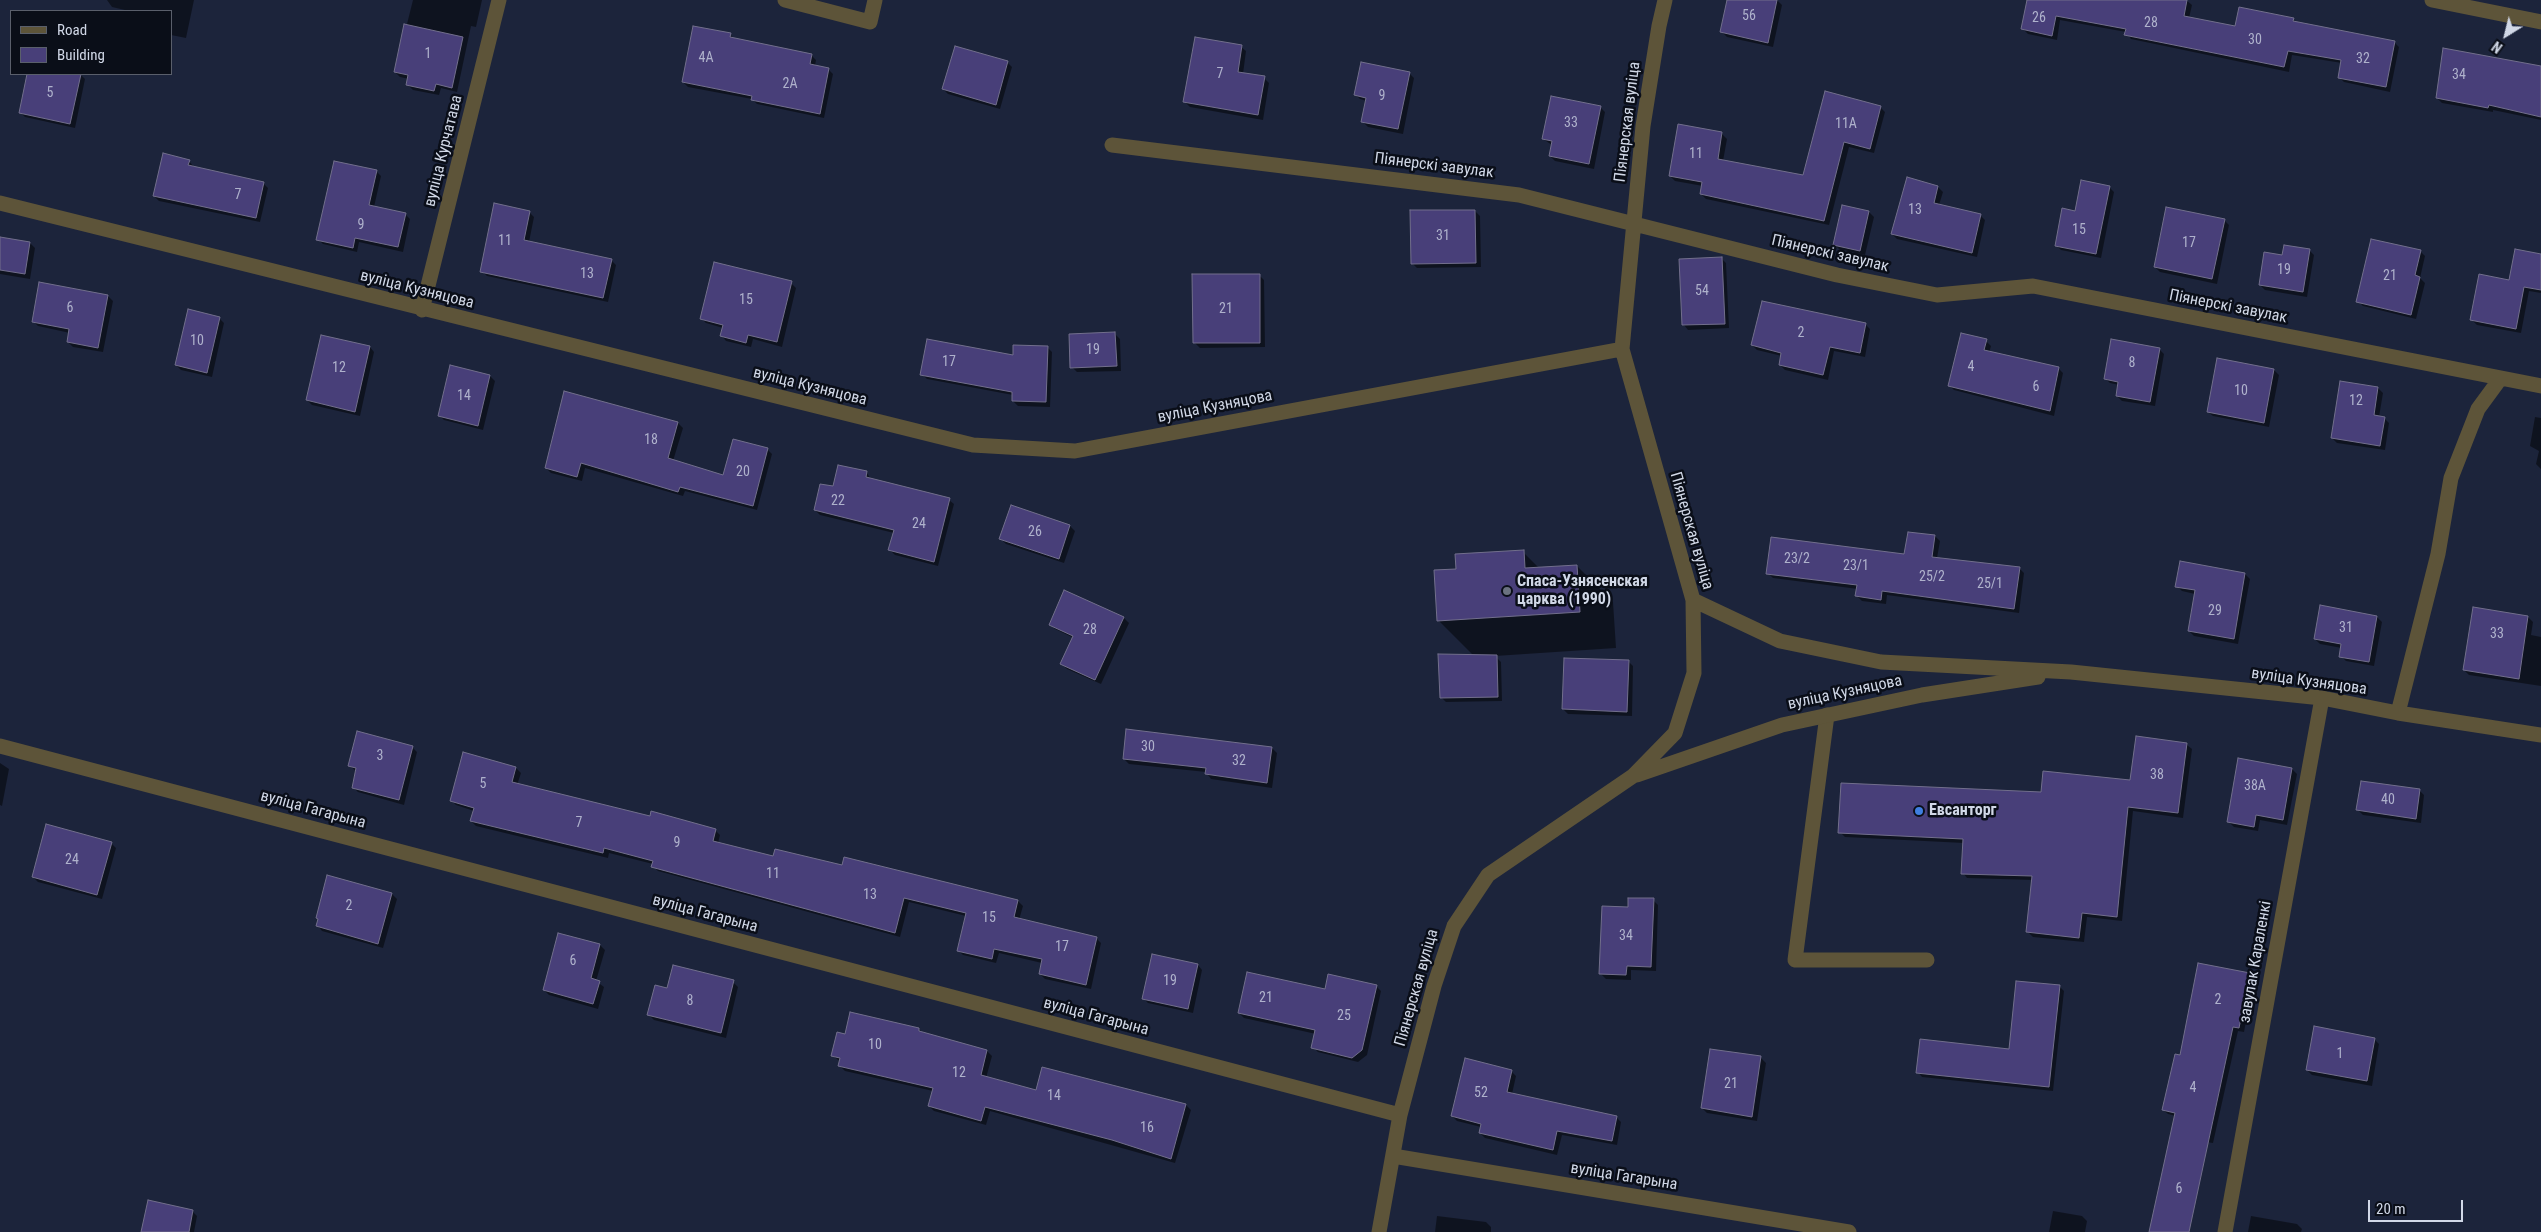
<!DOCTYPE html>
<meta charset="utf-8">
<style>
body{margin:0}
#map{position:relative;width:2541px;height:1232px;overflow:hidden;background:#1c243b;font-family:"Roboto Condensed",sans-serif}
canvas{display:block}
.legend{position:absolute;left:10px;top:10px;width:162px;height:65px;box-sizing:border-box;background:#0a0e18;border:1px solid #5a5f6b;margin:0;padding:6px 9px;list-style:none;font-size:15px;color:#d1d8e7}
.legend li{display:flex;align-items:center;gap:10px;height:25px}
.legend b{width:25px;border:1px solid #5a5f6b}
.north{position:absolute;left:2481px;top:10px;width:50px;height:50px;-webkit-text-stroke:4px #0a0e18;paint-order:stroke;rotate:216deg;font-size:14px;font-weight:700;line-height:20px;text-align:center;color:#d1d8e7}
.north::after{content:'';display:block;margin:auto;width:18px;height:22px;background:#d1d8e7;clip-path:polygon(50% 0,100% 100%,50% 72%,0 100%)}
.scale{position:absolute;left:2368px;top:1200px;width:95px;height:22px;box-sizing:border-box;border:2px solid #d1d8e7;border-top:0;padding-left:6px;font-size:15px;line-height:18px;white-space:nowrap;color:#d1d8e7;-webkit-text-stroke:4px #0a0e18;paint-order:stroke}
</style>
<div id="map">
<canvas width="2541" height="1232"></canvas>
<ul class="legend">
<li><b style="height:6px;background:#5d5439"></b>Road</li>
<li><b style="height:14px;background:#483f79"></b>Building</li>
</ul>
<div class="north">N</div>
<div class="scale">20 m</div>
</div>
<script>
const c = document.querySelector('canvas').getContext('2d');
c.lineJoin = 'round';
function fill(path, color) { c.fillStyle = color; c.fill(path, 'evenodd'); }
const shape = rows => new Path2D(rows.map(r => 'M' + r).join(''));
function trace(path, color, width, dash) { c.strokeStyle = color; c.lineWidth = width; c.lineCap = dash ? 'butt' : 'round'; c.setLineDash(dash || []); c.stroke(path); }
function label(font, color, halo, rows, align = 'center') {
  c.font = font + ' "Roboto Condensed",sans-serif'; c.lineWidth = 5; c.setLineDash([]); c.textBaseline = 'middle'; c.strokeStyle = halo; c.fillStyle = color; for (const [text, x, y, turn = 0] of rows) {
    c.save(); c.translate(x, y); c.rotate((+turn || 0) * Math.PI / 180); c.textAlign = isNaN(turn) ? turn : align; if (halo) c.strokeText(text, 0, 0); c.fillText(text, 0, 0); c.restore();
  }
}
const shadow = shape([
 [107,0,194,0,186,38,171,35,171,11,129,11,112,7],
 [413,0,482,0,476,27,471,26,457,92,441,88,439,95,413,90,408,85,409,79,400,77,395,72],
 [1729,0,1777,0,1782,5,1773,47,1727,37,1722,32],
 [2028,0,2186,0,2192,5,2189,18,2236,27,2293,19,2297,23,2394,42,2399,47,2390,92,2344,82,2339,77,2342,63,2292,55,2289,72,2131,39,2126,32,2060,20,2057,40,2028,34,2023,29],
 [730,34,734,39,811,55,816,60,815,66,828,69,833,74,824,118,757,104,752,99,688,87,683,82],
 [1241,47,1246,51,1243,74,1264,78,1269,83,1263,120,1190,107,1185,102],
 [1007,62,1012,67,1000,109,948,94,943,89],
 [2541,69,2541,120,2493,110,2493,112,2442,103,2437,98],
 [1409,73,1414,78,1403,134,1368,127,1363,122,1367,101,1360,99,1355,94],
 [29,74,80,74,85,79,75,128,25,117,20,112],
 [1600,107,1605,112,1594,169,1555,161,1550,156,1552,145,1543,139],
 [1880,107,1885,112,1874,153,1849,147,1829,225,1706,199,1701,194,1703,186,1675,181,1670,176,1679,126,1722,134,1727,139,1723,161,1804,176],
 [189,161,194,167,263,183,268,188,260,222,159,201,154,196],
 [376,171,381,176,374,207,405,214,410,219,403,252,359,242,357,252,323,244,318,239],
 [1938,187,1943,192,1939,205,1980,215,1985,220,1977,257,1897,239,1892,234],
 [2109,187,2114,192,2101,258,2061,250,2056,245,2076,212],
 [1843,206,1869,212,1874,217,1865,255,1839,249,1834,244],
 [1475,211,1480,216,1481,267,1417,268,1412,263],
 [529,212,534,217,529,242,611,260,616,265,608,302,487,276,482,271],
 [2224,220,2229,225,2217,284,2160,272,2155,267],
 [0,238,30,243,35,248,30,279,0,274],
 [2309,250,2314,255,2307,297,2265,290,2260,285,2283,257],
 [2420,251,2425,256,2420,278,2425,283,2416,319,2363,306,2358,301],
 [2541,255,2541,293,2529,291,2521,333,2477,325,2472,320,2510,281],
 [1721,258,1726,263,1729,328,1688,330,1684,325],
 [1259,275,1264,280,1265,347,1200,348,1195,343],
 [791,283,796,288,782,347,753,339,751,347,726,341,722,336,723,328,706,323,701,318],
 [108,296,113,301,103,352,73,347,68,342,70,333,38,326,33,321],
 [219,318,224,323,212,377,181,370,176,365],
 [1865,324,1870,329,1865,357,1834,351,1828,380,1785,370,1780,365,1782,356,1757,350,1752,345],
 [1115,334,1120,339,1121,371,1077,372,1072,367],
 [1986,341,1991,346,1989,353,2058,368,2063,373,2054,416,1954,390,1949,385],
 [370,347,374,352,360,416,312,405,307,400],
 [1047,347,1052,352,1050,407,1018,406,1013,401,1013,395,927,379,922,374,1014,357],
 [2159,349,2164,354,2155,406,2122,401,2117,396,2119,385,2110,383,2105,378],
 [2218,359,2274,370,2279,375,2269,427,2213,416,2208,412],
 [451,367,490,376,495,381,483,430,444,420,439,415],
 [2378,388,2383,393,2379,417,2384,418,2389,423,2385,450,2337,443,2332,438],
 [2535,417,2541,418,2541,469,2536,464,2539,451,2530,446],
 [678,423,683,428,673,461,724,476,767,449,772,454,757,510,685,491,683,496,585,468,582,481,551,473,546,468],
 [866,472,871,479,949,500,954,504,938,566,895,555,890,550,894,533,820,515,815,510,834,488],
 [1011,507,1070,526,1075,531,1064,563,1006,544,1001,539],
 [1935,536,1940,541,1937,558,2019,568,2024,573,2019,613,1887,595,1886,604,1862,601,1857,596,1858,589,1773,578,1768,573,1905,555],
 [1523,552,1539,568,1577,566,1613,602,1616,648,1495,656,1501,662,1502,701,1446,702,1441,697,1474,656,1438,620,1457,570],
 [2245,574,2250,579,2238,644,2194,636,2189,631,2195,594,2182,591,2177,586],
 [2377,617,2382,622,2374,666,2346,661,2341,656,2342,648,2320,644,2315,639],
 [2528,617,2533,622,2531,635,2541,637,2541,686,2469,675,2464,670],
 [1124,618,1129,623,1101,684,1067,669,1062,664,1074,638,1055,629,1050,624],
 [1628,661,1633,666,1632,716,1568,714,1563,709],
 [2187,745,2192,749,2183,818,2133,811,2122,921,2087,917,2084,942,2033,937,2028,932,2033,880,1967,878,1963,873,1964,843,1845,837,1840,832,2042,793,2131,782],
 [412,747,417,752,404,805,358,792,353,787,357,772,350,766],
 [1272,748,1277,753,1272,788,1211,779,1206,772,1129,764,1124,759],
 [0,763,9,769,2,806,0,805],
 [516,768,521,773,517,785,651,818,715,830,720,835,718,843,774,858,843,867,1018,901,1023,906,1019,920,1096,938,1101,943,1091,989,1045,979,1040,974,1042,963,999,953,996,963,963,955,958,950,966,916,909,902,900,937,658,871,653,866,653,864,609,853,608,858,476,826,471,821,474,811,456,805,451,800],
 [2292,769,2297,774,2287,825,2260,820,2258,831,2234,827,2229,822],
 [2419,790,2424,795,2421,823,2363,815,2358,810],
 [111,843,116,848,102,899,38,882,33,877],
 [392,894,397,899,383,948,322,931,318,926],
 [1653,900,1658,905,1656,971,1631,970,1631,980,1606,979,1601,974],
 [559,934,600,945,605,950,596,981,604,987,598,1009,549,995,544,990],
 [1198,965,1202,970,1193,1013,1148,1003,1143,998],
 [2249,975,2254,980,2244,1032,2238,1031,2213,1143,2177,1138,2176,1116,2168,1114,2163,1110,2181,1057],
 [733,982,738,987,726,1038,654,1020,649,1015,668,989],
 [1376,986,1381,991,1367,1055,1358,1062,1318,1052,1313,1047,1316,1034,1244,1018,1239,1013,1326,991],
 [2059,986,2064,991,2053,1091,1922,1077,1918,1072,2010,1050],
 [919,1029,923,1033,987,1051,992,1056,986,1078,1037,1091,1043,1068,1186,1105,1191,1110,1175,1163,990,1111,986,1125,934,1111,929,1106,933,1091,845,1071,840,1066,841,1062,833,1056,846,1035],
 [2374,1039,2379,1044,2372,1086,2312,1075,2307,1070],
 [1711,1050,1761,1058,1766,1063,1757,1121,1707,1113,1702,1108],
 [1511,1071,1516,1076,1512,1094,1616,1117,1621,1122,1617,1145,1562,1135,1557,1155,1485,1138,1480,1133,1481,1127,1457,1121,1452,1116],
 [192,1211,197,1216,194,1232,144,1232],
 [2053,1211,2082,1216,2087,1221,2085,1232,2049,1232],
 [1437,1216,1486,1222,1491,1227,1491,1232,1435,1232],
 [2251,1216,2297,1224,2302,1229,2301,1232,2248,1232]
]);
const building = shape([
 [1727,0,1777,0,1768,43,1720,32,1727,0],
 [2027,0,2187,0,2184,16,2235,26,2239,7,2294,18,2293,21,2395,41,2386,87,2338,78,2341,60,2288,51,2284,67,2124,35,2126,29,2056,16,2052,36,2021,29,2027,0],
 [404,24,463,37,452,88,436,84,434,91,406,85,408,75,394,72,404,24],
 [693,26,731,33,730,37,812,54,810,64,829,68,820,114,751,100,752,96,682,82,693,26],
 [1195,37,1242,45,1238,72,1265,76,1258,115,1183,102,1195,37],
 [955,46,1008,61,996,105,942,89,955,46],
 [2443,48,2541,66,2541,117,2489,105,2488,108,2436,98,2443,48],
 [1361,62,1410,72,1398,129,1361,122,1366,98,1354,95,1361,62],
 [27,74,81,74,70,124,19,113,27,74],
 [1825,91,1881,106,1870,149,1844,142,1824,221,1700,194,1702,182,1669,176,1678,124,1722,132,1718,159,1803,175,1825,91],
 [1551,96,1601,106,1589,164,1549,156,1552,141,1542,139,1551,96],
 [163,153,190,160,188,165,264,182,256,218,153,196,163,153],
 [334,161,377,170,369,205,406,213,398,247,355,238,353,248,316,240,334,161],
 [1907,177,1938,186,1934,203,1981,214,1972,253,1891,234,1907,177],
 [2081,180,2110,186,2096,254,2055,246,2062,208,2075,211,2081,180],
 [494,203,530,211,524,240,612,259,603,298,480,272,494,203],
 [1842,205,1869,211,1860,251,1833,245,1842,205],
 [2166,207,2225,219,2212,279,2154,267,2166,207],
 [1410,210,1475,210,1476,263,1411,264,1410,210],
 [0,237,30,242,25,274,0,270,0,237],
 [2371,239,2421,250,2415,275,2420,277,2411,315,2356,302,2371,239],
 [2284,245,2310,249,2303,292,2259,285,2264,252,2282,255,2284,245],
 [2515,249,2541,254,2541,290,2524,287,2516,329,2470,320,2479,274,2509,280,2515,249],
 [1722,257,1725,324,1682,325,1679,259,1722,257],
 [714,262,792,281,777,342,748,335,746,343,720,336,723,325,700,319,714,262],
 [1192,274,1260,274,1260,343,1193,343,1192,274],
 [39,282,108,295,98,348,67,342,69,329,32,322,39,282],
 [1762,301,1866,323,1860,353,1830,347,1823,375,1779,365,1781,353,1751,345,1762,301],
 [188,309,220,317,207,373,175,365,188,309],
 [1115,332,1117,366,1070,368,1069,334,1115,332],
 [1961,333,1987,339,1984,350,2059,367,2050,411,1948,386,1961,333],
 [321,335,370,346,355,412,306,400,321,335],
 [927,339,1013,355,1013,345,1048,346,1046,402,1012,401,1012,392,920,375,927,339],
 [2111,339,2160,348,2150,402,2116,396,2118,382,2104,379,2111,339],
 [2217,358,2274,369,2264,423,2207,412,2217,358],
 [450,365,490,375,478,426,438,416,450,365],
 [2340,381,2378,387,2374,415,2385,417,2380,446,2331,438,2340,381],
 [564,391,678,422,668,458,723,475,733,439,768,448,753,506,680,487,678,492,581,463,577,477,545,468,564,391],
 [838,465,867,471,866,477,950,498,934,562,888,550,894,530,814,510,820,484,833,486,838,465],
 [1011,505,1070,525,1059,559,999,539,1011,505],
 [1908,532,1935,535,1932,557,2020,567,2014,609,1882,591,1881,600,1855,596,1857,585,1766,574,1771,537,1904,554,1908,532],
 [1524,550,1525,568,1577,565,1580,612,1437,621,1434,570,1456,569,1455,554,1524,550],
 [2180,561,2245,573,2234,639,2188,631,2195,590,2175,587,2180,561],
 [1064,590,1124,617,1095,680,1060,664,1073,636,1049,625,1064,590],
 [2320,605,2377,616,2369,662,2339,657,2341,644,2314,639,2320,605],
 [2473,607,2528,616,2519,679,2463,670,2473,607],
 [1438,654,1497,655,1498,697,1440,698,1438,654],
 [1564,658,1629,660,1627,712,1562,709,1564,658],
 [1126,729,1272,747,1267,783,1205,774,1206,768,1123,759,1126,729],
 [357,731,413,746,399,800,352,788,356,768,348,766,357,731],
 [2136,736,2187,743,2178,813,2128,807,2117,917,2082,913,2079,938,2026,932,2032,876,1961,874,1963,839,1838,833,1841,783,2041,792,2043,771,2130,780,2136,736],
 [463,752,516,767,512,782,650,816,651,811,716,829,713,841,773,856,775,849,842,865,844,857,1018,900,1014,917,1097,937,1086,985,1039,974,1042,959,994,949,992,959,957,951,966,913,904,898,895,933,651,867,653,861,604,848,603,853,470,821,474,808,450,801,463,752],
 [2238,758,2292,768,2283,820,2256,815,2254,827,2227,822,2238,758],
 [2361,781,2420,789,2416,819,2356,810,2361,781],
 [46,824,112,842,97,895,32,877,46,824],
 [327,875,392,893,378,944,316,926,318,919,316,918,327,875],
 [1628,898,1654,898,1651,967,1627,966,1626,975,1599,974,1602,906,1628,907,1628,898],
 [558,933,600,944,591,978,600,981,593,1004,543,990,558,933],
 [1152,954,1198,964,1188,1009,1142,999,1152,954],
 [2198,963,2250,973,2239,1028,2233,1027,2189,1232,2149,1232,2175,1113,2162,1110,2175,1054,2180,1055,2198,963],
 [673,965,734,980,721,1033,647,1015,655,985,667,988,673,965],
 [1247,972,1325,989,1328,974,1377,985,1362,1050,1352,1058,1311,1048,1315,1030,1238,1013,1247,972],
 [2016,981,2060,985,2049,1087,1916,1073,1920,1039,2009,1049,2016,981],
 [850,1012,919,1028,919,1031,987,1050,981,1075,1036,1090,1042,1067,1186,1104,1171,1159,1112,1140,985,1107,981,1121,928,1106,933,1088,838,1066,840,1058,831,1056,837,1032,845,1034,850,1012],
 [2314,1026,2375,1038,2367,1081,2306,1070,2314,1026],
 [1710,1049,1761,1056,1752,1117,1701,1108,1710,1049],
 [1465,1058,1512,1070,1507,1092,1617,1116,1612,1141,1557,1131,1553,1150,1479,1133,1481,1124,1451,1116,1465,1058],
 [148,1200,193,1210,189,1232,141,1232,148,1200]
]);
const lane = shape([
 [1827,715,1795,960,1927,960]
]);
const street = shape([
 [785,0,870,22,875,0],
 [2432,0,2541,22],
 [1112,145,1519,195,1837,275,1937,295,2033,286,2541,386],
 [0,203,973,445,1075,451,1622,349],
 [422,310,499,0],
 [1693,600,1780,641,1881,662,2071,672,2322,698,2398,713,2541,735],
 [2398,713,2438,554,2451,478,2478,409,2500,379],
 [0,746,1400,1115],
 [1637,775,1782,725,1922,695,2038,677],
 [1393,1156,1849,1232],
 [1379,1232,1400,1115,1434,986,1454,926,1488,875,1633,776,1675,733,1694,673,1693,600,1622,349,1643,126,1659,26,1665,0],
 [2225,1232,2322,698]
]);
const markers = [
 [1507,591,5,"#6b7280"],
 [1919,811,5,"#3f7fe0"]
];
const numberNames = [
 ["56",1749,16],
 ["26",2039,18],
 ["28",2151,23],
 ["30",2255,40],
 ["1",428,54],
 ["4А",706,58],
 ["32",2363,59],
 ["7",1220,74],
 ["34",2459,75],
 ["2А",790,84],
 ["5",50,93],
 ["9",1382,96],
 ["33",1571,123],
 ["11А",1846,124],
 ["11",1696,154],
 ["7",238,195],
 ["13",1915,210],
 ["9",361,225],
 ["15",2079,230],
 ["31",1443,236],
 ["11",505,241],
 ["17",2189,243],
 ["19",2284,270],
 ["13",587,274],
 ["21",2390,276],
 ["54",1702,291],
 ["15",746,300],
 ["6",70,308],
 ["21",1226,309],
 ["2",1801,333],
 ["10",197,341],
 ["19",1093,350],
 ["17",949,362],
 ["8",2132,363],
 ["4",1971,367],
 ["12",339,368],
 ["6",2036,387],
 ["10",2241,391],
 ["14",464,396],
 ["12",2356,401],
 ["18",651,440],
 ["20",743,472],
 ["22",838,501],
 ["24",919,524],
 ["26",1035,532],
 ["23/2",1797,559],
 ["23/1",1856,566],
 ["25/2",1932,577],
 ["25/1",1990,584],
 ["29",2215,611],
 ["31",2346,628],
 ["28",1090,630],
 ["33",2497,634],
 ["30",1148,747],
 ["3",380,756],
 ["32",1239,761],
 ["38",2157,775],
 ["5",483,784],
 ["38А",2255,786],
 ["40",2388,800],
 ["7",579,823],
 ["9",677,843],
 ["24",72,860],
 ["11",773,874],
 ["13",870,895],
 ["2",349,906],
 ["15",989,918],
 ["34",1626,936],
 ["17",1062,947],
 ["6",573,961],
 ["19",1170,981],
 ["21",1266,998],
 ["2",2218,1000],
 ["8",690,1001],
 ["25",1344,1016],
 ["10",875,1045],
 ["1",2340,1054],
 ["12",959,1073],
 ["21",1731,1084],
 ["4",2193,1088],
 ["52",1481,1093],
 ["14",1054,1096],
 ["16",1147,1128],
 ["6",2179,1189]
];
const streetNames = [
 ["Піянерская вуліца",1628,122,-83],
 ["вуліца Курчатава",444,151,-76],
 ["Піянерскі завулак",1434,166,7],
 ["Піянерскі завулак",1830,254,13],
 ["вуліца Кузняцова",417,290,14],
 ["Піянерскі завулак",2228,307,11],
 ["вуліца Кузняцова",810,387,14],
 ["вуліца Кузняцова",1215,407,-11],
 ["Піянерская вуліца",1691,531,74],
 ["вуліца Кузняцова",2309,682,8],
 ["вуліца Кузняцова",1845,693,-12],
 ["вуліца Гагарына",313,810,15],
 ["вуліца Гагарына",705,914,15],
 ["завулак Караленкі",2256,962,-80],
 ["Піянерская вуліца",1417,988,-74],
 ["вуліца Гагарына",1096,1017,15],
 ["вуліца Гагарына",1624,1177,9]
];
const poiNames = [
 ["Спаса-Узнясенская",1517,582],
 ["царква (1990)",1517,600],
 ["Евсанторг",1929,811]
];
fill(shadow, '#0007');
fill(building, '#483f79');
trace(building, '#726f8c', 1);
trace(lane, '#5d5439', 15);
trace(street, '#5d5439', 15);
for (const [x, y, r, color] of markers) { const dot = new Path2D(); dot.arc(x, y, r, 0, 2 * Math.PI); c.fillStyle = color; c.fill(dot); trace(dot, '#0a0e18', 2); }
label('14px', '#afb2cc', null, numberNames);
label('16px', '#d1d8e7', '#0a0e18', streetNames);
label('bold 16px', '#d1d8e7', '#0a0e18', poiNames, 'left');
</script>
